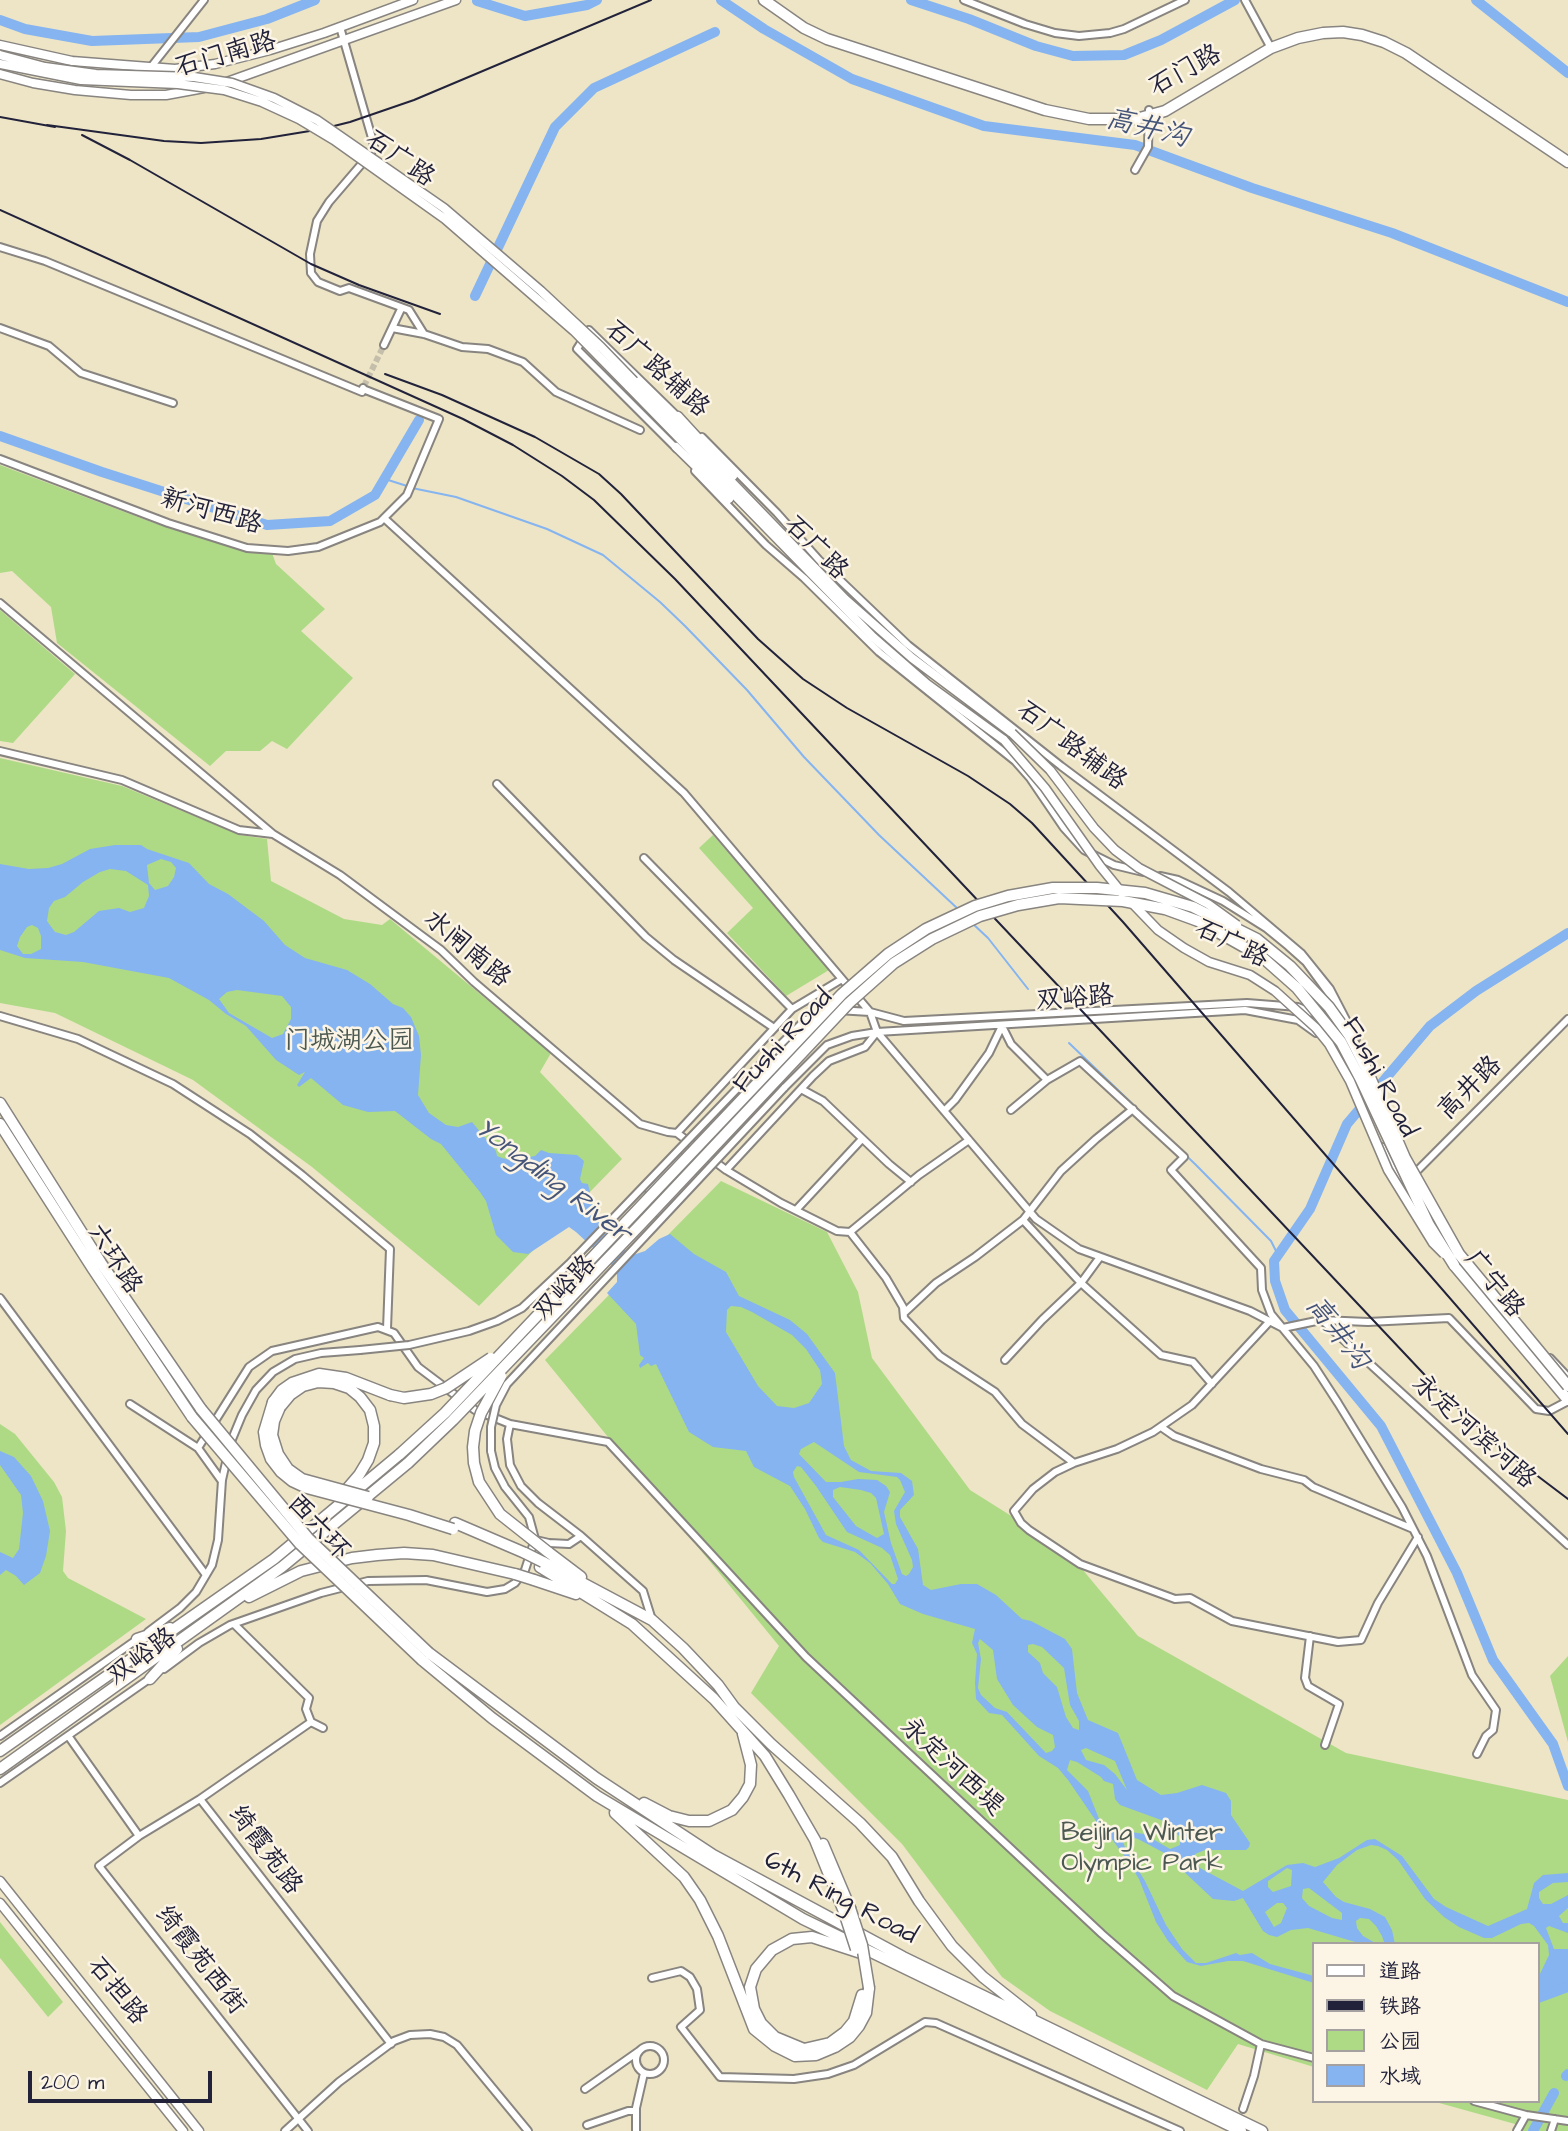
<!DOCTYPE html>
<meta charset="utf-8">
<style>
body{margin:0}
#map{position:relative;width:1568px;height:2131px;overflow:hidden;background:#ede5c6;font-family:"Architects Daughter","LXGW WenKai TC",sans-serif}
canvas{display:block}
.legend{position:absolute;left:1312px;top:1942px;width:228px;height:161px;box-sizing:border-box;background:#fcf5e5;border:2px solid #a5a1a1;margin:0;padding:9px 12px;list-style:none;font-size:21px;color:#22223b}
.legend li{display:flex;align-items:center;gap:14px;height:35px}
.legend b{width:35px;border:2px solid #a5a1a1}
.scale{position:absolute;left:28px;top:2071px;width:184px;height:32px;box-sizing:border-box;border:4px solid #22223b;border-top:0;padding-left:9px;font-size:21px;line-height:24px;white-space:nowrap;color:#22223b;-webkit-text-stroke:5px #fcf5e5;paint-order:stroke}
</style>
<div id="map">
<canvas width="1568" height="2131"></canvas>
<ul class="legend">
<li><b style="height:9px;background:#fff"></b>道路</li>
<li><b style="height:9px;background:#22223b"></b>铁路</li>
<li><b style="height:19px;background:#aeda86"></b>公园</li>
<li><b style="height:19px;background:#85b4f0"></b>水域</li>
</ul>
<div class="scale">200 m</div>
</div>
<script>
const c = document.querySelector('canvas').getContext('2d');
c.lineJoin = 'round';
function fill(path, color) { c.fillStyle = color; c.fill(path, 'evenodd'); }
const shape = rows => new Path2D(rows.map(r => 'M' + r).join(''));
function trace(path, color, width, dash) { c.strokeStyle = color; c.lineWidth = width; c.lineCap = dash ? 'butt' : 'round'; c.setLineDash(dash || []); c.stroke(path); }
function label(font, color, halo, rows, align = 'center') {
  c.font = font + ' "Architects Daughter","LXGW WenKai TC",sans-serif'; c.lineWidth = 5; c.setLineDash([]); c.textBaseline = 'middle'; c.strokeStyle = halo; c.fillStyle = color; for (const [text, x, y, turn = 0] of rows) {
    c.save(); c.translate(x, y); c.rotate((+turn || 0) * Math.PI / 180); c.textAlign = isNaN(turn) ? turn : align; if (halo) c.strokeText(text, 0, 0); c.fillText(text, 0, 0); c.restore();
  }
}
const green = shape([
 [0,465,154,523,246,551,272,553,276,564,325,609,301,631,353,678,287,749,272,741,260,751,226,751,210,766,57,643,51,607,12,571,0,573],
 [0,610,75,674,13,743,0,741],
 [0,758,122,786,240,835,267,839,271,881,344,919,382,925,390,919,551,1053,540,1072,622,1159,479,1306,312,1167,193,1080,55,1013,0,1003],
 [713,835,829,970,786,996,727,933,753,908,699,848],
 [721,1181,827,1232,858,1292,872,1358,970,1490,1067,1551,1138,1636,1346,1753,1568,1800,1568,2131,1515,2131,1515,2124,1432,2101,1538,2101,1538,1944,1314,1944,1314,2067,1238,2044,1207,2090,1050,2011,1002,1977,902,1844,751,1693,779,1646,545,1360],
 [0,1424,15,1434,54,1482,62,1497,66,1531,63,1571,68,1578,146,1619,0,1725],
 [1568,1656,1568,1742,1550,1676],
 [0,1922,63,2002,48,2017,0,1958]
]);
const water = shape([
 [115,845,141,845,147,849,189,863,209,884,228,894,264,921,285,945,305,958,347,970,370,984,393,1004,403,1008,411,1017,419,1036,421,1055,418,1095,429,1113,446,1125,458,1127,472,1122,496,1151,497,1156,502,1158,511,1160,535,1156,541,1150,549,1153,577,1155,584,1161,580,1179,582,1183,588,1184,596,1218,630,1256,645,1251,659,1239,670,1234,694,1254,726,1272,739,1296,790,1320,807,1334,835,1373,844,1446,851,1460,871,1471,901,1473,912,1481,914,1495,900,1510,900,1517,918,1549,923,1585,931,1590,961,1584,977,1584,996,1595,1022,1619,1031,1621,1065,1639,1072,1649,1077,1693,1088,1720,1118,1733,1137,1780,1161,1795,1177,1793,1202,1785,1226,1793,1231,1801,1231,1815,1250,1843,1249,1847,1246,1850,1205,1850,1195,1854,1194,1858,1200,1868,1243,1891,1287,1865,1303,1863,1315,1867,1339,1858,1367,1840,1375,1839,1402,1856,1434,1899,1446,1907,1488,1926,1527,1909,1534,1883,1543,1875,1568,1873,1568,1882,1553,1883,1539,1892,1539,1898,1543,1904,1551,1904,1568,1895,1568,1908,1559,1916,1563,1923,1568,1923,1568,1933,1549,1926,1546,1928,1554,1949,1568,1949,1568,1992,1550,1990,1538,2003,1538,1978,1549,1955,1548,1945,1534,1926,1529,1923,1521,1924,1492,1938,1484,1938,1459,1927,1444,1917,1425,1899,1398,1860,1387,1850,1378,1846,1371,1845,1357,1850,1337,1865,1323,1882,1336,1897,1344,1902,1370,1909,1385,1917,1392,1930,1395,1944,1382,1944,1384,1942,1382,1936,1376,1926,1369,1919,1360,1918,1356,1921,1357,1928,1363,1936,1377,1944,1362,1944,1308,1928,1291,1930,1277,1937,1269,1935,1263,1931,1243,1898,1234,1901,1213,1899,1180,1868,1172,1857,1138,1839,1128,1836,1124,1838,1123,1842,1126,1850,1145,1881,1166,1925,1182,1949,1196,1963,1206,1963,1236,1953,1240,1955,1252,1953,1270,1964,1314,1976,1314,1983,1243,1961,1228,1961,1201,1966,1187,1962,1168,1941,1156,1922,1139,1879,1128,1861,1111,1838,1105,1834,1068,1780,1058,1768,1039,1756,1002,1715,989,1713,976,1699,975,1683,977,1654,972,1643,975,1629,923,1614,900,1604,888,1584,870,1563,855,1552,823,1542,819,1538,805,1509,790,1486,754,1467,746,1451,713,1447,689,1432,656,1364,651,1366,648,1363,640,1368,639,1365,644,1358,640,1355,636,1324,607,1293,617,1282,617,1270,576,1232,569,1227,528,1254,513,1252,496,1235,486,1201,480,1192,441,1144,431,1139,395,1111,368,1112,343,1105,311,1078,299,1087,297,1085,305,1072,299,1075,276,1060,246,1026,226,1014,209,1000,169,978,83,962,25,958,0,950,0,864,29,869,48,868,62,864,90,849],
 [161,859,171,862,176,868,174,877,168,886,155,890,149,883,147,865],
 [110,869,126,871,148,885,149,896,144,908,130,912,119,908,99,911,74,932,66,935,55,932,47,921,49,908,54,901,65,897,83,882,100,872],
 [32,925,38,928,41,936,41,949,31,954,23,954,17,946,20,937,27,927],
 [237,990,282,996,291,1007,291,1019,283,1034,272,1038,229,1013,219,999,227,992],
 [731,1306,741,1307,752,1312,792,1335,806,1349,820,1370,822,1384,809,1403,794,1408,777,1406,758,1386,726,1332,727,1310],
 [814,1442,859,1472,897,1477,900,1480,905,1492,894,1511,896,1524,912,1560,913,1567,909,1574,906,1576,902,1574,891,1543,884,1512,890,1492,886,1486,877,1480,858,1479,841,1482,826,1482,799,1454,801,1449],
 [797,1466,801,1467,816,1486,847,1532,882,1548,890,1555,898,1579,895,1584,892,1584,859,1550,826,1535,794,1477,793,1472],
 [840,1487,861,1490,871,1493,876,1498,884,1534,877,1538,856,1526,833,1497,833,1490],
 [980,1639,993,1650,997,1679,1013,1705,1037,1727,1053,1735,1055,1747,1052,1751,1046,1753,1007,1712,995,1708,981,1695,978,1688,981,1659,978,1643],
 [1033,1644,1042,1647,1064,1668,1070,1705,1079,1721,1079,1730,1073,1728,1066,1717,1057,1687,1043,1673,1040,1663,1028,1652,1028,1645],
 [1086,1748,1115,1761,1127,1790,1115,1774,1104,1765,1086,1760,1081,1750],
 [1070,1760,1077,1762,1101,1777,1104,1781,1113,1784,1115,1799,1120,1805,1172,1824,1180,1838,1180,1845,1170,1849,1144,1834,1118,1830,1113,1831,1101,1824,1088,1791,1067,1770],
 [1287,1868,1292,1870,1291,1886,1273,1892,1268,1887,1268,1881],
 [1309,1888,1342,1913,1342,1920,1332,1918,1309,1906,1302,1898,1303,1889],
 [1277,1903,1283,1903,1287,1908,1281,1923,1274,1927,1265,1912],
 [0,1451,14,1457,31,1476,43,1501,50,1531,46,1556,40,1573,24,1585,16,1576,6,1570,0,1575,0,1552,13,1558,19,1549,23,1513,21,1495,0,1465]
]);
const stream = shape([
 [385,479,407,486],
 [412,488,456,497,547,529,603,555,660,602,685,626,747,690,804,757,879,835,958,909],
 [972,923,988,938,1028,989],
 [1069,1043,1196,1165,1271,1241,1278,1255]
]);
const river = shape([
 [721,0,764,29,852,79,984,126,1135,145,1252,188,1392,233,1568,302],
 [911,0,969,19,1036,46,1073,56,1124,55,1161,40,1235,0],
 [1476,0,1568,73],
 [477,1,525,16,587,5,597,0],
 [0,20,25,29,92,41,199,37,267,19,315,0],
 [475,296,555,127,594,88,715,32],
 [0,436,102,472,267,525,330,521,375,495,419,420],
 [1568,933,1476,991,1430,1026,1347,1124,1310,1209,1274,1261,1275,1281,1285,1310,1381,1426,1457,1573,1493,1660,1553,1744,1568,1786],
 [1538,1998,1568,1987],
 [1566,2076,1568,2074],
 [1533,2131,1554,2093]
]);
const minorTunnel = shape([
 [364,386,384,345]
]);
const minor = shape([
 [964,0,1025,24,1055,33,1079,36,1110,33,1124,29,1185,0],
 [1245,0,1271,48],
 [340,27,374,145,371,153,329,202,317,221,310,254,311,273,318,282,340,291,349,288,409,310,424,334],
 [151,67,204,0],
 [1135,170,1148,147,1149,110],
 [0,247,45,261,362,392,363,388],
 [0,328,49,346,81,373,173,403],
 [392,328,424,334,462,347,488,349,523,362,556,392,640,430],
 [384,345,401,309],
 [702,437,777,513,819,560,908,645,1061,766,1229,892,1301,953,1330,989,1356,1039],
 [677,449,577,349,589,330,680,419],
 [0,459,168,523,247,548,288,551,318,547,380,522,407,495,439,419,363,389],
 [695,471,766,545,804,578,879,652,1015,761,1030,778,1064,828,1084,850,1114,865,1143,872],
 [384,518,684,793,870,1012,877,1032,1036,1219,1079,1249,1250,1311,1283,1328,1321,1320,1368,1322,1449,1318,1536,1409,1549,1411,1568,1401],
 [0,603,273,834],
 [0,751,122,780,239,830,273,834,340,875,441,950,474,982,640,1124,668,1132,677,1133,792,1009,842,979],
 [497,784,646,937,674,960,774,1028],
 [644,858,792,1009],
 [1160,876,1178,880,1223,901,1266,928,1288,946,1306,962,1333,999,1336,1005,1333,1011,1322,1017],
 [0,1016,78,1039,173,1084,250,1134,302,1175,390,1249,387,1329],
 [1002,1026,1011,1044,1047,1080],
 [759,1066,805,1020,837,1010,870,1012,904,1021,1247,1003,1298,1007,1317,1015],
 [784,1088,827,1045,852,1036,877,1032,1245,1010,1298,1020,1316,1033],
 [801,1089,823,1101,889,1164,911,1182],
 [1011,1110,1047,1080,1080,1061,1184,1157,1171,1170,1261,1268,1262,1290,1271,1314,1314,1366,1338,1403,1402,1507,1427,1556,1472,1675,1496,1710,1493,1730,1486,1736,1477,1754],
 [944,1111,955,1100,989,1053,1002,1026],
 [677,1133,726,1170,781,1203,837,1231,850,1232,919,1175,969,1140],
 [1382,1147,1399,1182],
 [726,1170,813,1076,829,1061,865,1047,877,1032],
 [1413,1175,1568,1019],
 [796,1210,862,1139],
 [1023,1220,1081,1283,1161,1355,1193,1362,1212,1384],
 [850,1232,886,1278,903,1307,904,1318,940,1356,995,1392,1022,1424,1074,1463],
 [0,1298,206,1575],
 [904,1313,936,1283,975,1257,1023,1220,1061,1171,1096,1139,1133,1109],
 [1270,1321,1192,1405,1153,1432,1117,1449,1074,1463,1055,1472,1033,1489,1014,1511,1021,1523,1029,1530,1080,1564,1175,1599,1190,1598,1232,1621,1338,1642,1361,1640,1378,1603,1418,1537],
 [1323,1321,1568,1545],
 [1550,1358,1568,1377],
 [1005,1360,1042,1320,1081,1283,1100,1257],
 [130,1404,198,1448,221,1480],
 [510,1424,507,1439,510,1465,521,1486,538,1503,581,1536,643,1591,652,1620],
 [1161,1427,1174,1436,1261,1469,1304,1480,1313,1487,1413,1529],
 [230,1444,242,1415,256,1390,273,1372,295,1359,321,1353,360,1350],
 [198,1448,249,1367,272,1351,378,1327,394,1333,418,1367,475,1410,510,1424,608,1442,806,1657,1102,1934,1173,1996,1261,2044,1314,2058],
 [536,1540,549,1543,569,1544,581,1536],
 [234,1624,309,1698,306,1709,311,1722,323,1728],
 [148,1632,180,1608,196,1592,212,1565,218,1540,222,1480,227,1458],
 [1310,1636,1305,1678,1308,1686,1339,1704,1325,1745],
 [164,1669,199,1643,230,1625,321,1593,368,1581,426,1580,487,1592,505,1589,515,1583,525,1570,535,1539,529,1517,505,1487,495,1468,491,1451],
 [0,1736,139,1638],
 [69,1737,139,1836,200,1799,391,2044],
 [0,1783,152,1677],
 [200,1799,311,1722],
 [139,1836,99,1866,308,2131],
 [652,1978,681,1971,690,1977,697,1989,700,2010,681,2027,720,2077,794,2079,828,2074,854,2065,925,2022,936,2023,1180,2131],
 '636 2060a14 14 0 1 1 28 0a14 14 0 1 1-28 0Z',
 [585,2089,639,2051],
 [1474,2101,1526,2115,1568,2121],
 [1243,2109,1254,2076,1261,2044],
 [587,2125,628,2111,636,2111],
 [285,2131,339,2082,394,2041,410,2035,430,2034,444,2037,457,2045,528,2131],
 [636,2131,636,2108,644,2073],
 [1517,2131,1526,2115],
 [1551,2131,1555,2119]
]);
const major = shape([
 [0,45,72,61,175,69,215,64,270,50,324,33,413,0],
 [0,74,33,83,75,90,131,95,166,95,204,88],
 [227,82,456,0],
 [634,381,845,599,912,658,1012,733],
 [628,386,873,637,927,684,1004,740],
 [678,416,733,476],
 [676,447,729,499],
 [0,1881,199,2131],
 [0,1903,183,2131]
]);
const highway = shape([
 [764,0,804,28,827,39,1045,110,1089,119,1136,119,1165,111,1271,48,1298,38,1323,33,1343,32,1362,35,1384,42,1406,53,1568,162],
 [0,1103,101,1263,201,1409],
 [0,1124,93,1269,192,1417],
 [651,1192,676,1155],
 [658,1211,695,1180],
 [1454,1265,1568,1400],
 [273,1402,282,1390,292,1383,319,1374,346,1378,390,1395],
 [280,1407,290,1395,303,1386,318,1382,334,1383,349,1388,360,1397,370,1410,374,1426,374,1443,368,1460,359,1475,341,1496],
 [455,1523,525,1553],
 [548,1552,581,1577],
 [543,1562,652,1620,683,1648,718,1685,734,1707,771,1744,860,1823,892,1857,919,1901,952,1946,983,1977,1031,2015],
 [540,1567,632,1624,714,1699,765,1756,789,1795,815,1840,843,1909],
 [534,1580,576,1594],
 [249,1597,301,1571,352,1558,377,1555,404,1553,433,1555,515,1574],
 [137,1639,170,1628],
 [429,1653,596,1778,713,1855,903,1957,1262,2131],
 [422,1660,492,1718,597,1796,803,1919,1241,2131],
 [150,1679,177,1649],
 [0,1751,274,1559,400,1454],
 [0,1769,282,1567,408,1463],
 [644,1803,669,1816,689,1821,709,1821,732,1810,743,1797,750,1784,751,1765,743,1734],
 [615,1813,684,1877,700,1900,718,1936,754,2029,775,2046,795,2056,816,2055,835,2047,850,2037,859,2026,866,2013,869,1988],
 [823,1844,850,1908],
 [861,1953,812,1937,792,1939,772,1950,756,1969,750,1987,754,2009,761,2023,775,2037,804,2049,830,2043,845,2032,854,2021,862,1995]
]);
const rail = shape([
 [0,117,55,127],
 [47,125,164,141,201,143,261,139,322,129,350,122,414,100,651,0],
 [82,135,130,160,311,264,359,285,440,314],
 [0,210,463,419,513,445,562,476,594,500,675,579,1438,1389,1498,1446,1568,1499],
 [385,374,442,395,535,437,599,474,621,494,758,639,803,679,847,708,968,776,1010,804,1032,823,1123,922,1568,1434]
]);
const minorBridge = shape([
 [360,1350,409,1345,469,1331,497,1321,522,1308,569,1264,759,1066],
 [491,1451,491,1427,496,1405,507,1384,784,1088]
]);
const majorBridge = shape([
 [0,55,45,67,96,74,194,77,232,83,274,98,317,120,444,208,541,291,601,347,634,381],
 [0,64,81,80,178,84,224,90,262,102,299,119,334,140,445,219,574,331,628,386],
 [1012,733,1050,770,1094,828,1115,850,1139,868,1208,904,1237,925],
 [1004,740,1045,788,1100,866,1122,893],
 [1131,902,1158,930,1184,948,1209,962,1250,975,1275,991,1316,1028,1329,1044,1350,1081,1388,1170,1433,1243,1444,1254]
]);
const highwayBridge = shape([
 [501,1376,481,1413,475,1431,473,1447,474,1463,479,1482,500,1514,548,1552],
 [390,1395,404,1398,431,1394,446,1388,491,1358],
 [273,1402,264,1432,266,1445,271,1459,281,1472,292,1481,307,1488,409,1515,453,1529],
 [280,1407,274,1421,272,1435,278,1454,288,1469,302,1479,368,1497],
 [201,1409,308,1538,429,1653],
 [192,1417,300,1544,422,1660],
 [400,1454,445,1413,842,994,888,954,926,929,975,906,1008,896,1053,888,1097,888,1145,893,1193,907,1257,939,1290,966,1329,1007,1349,1035,1366,1068,1405,1158,1459,1254,1568,1386],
 [408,1463,453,1420,641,1224,849,1003,894,963,932,939,980,916,1018,905,1059,898,1123,901,1165,909,1198,921,1262,957,1297,988,1341,1042,1360,1078,1429,1225,1454,1265],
 [525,1553,543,1562],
 [515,1574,534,1580],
 [850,1908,862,1945,869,1988],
 [843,1909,856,1949]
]);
const streetNames = [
 ["石门南路",226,56,-16],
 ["石门路",1186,72,-29],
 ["石广路",399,160,35],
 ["石广路辅路",656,370,42],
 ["新河西路",211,513,16],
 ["石广路",815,549,45],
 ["石广路辅路",1071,747,37],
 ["石广路",1231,945,26],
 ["水闸南路",466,950,40],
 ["双峪路",1075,1000,-4],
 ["Fushi Road",784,1042,-47],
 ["Fushi Road",1378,1078,62],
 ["高井路",1471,1089,-45],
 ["六环路",113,1260,57],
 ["广宁路",1493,1285,51],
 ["双峪路",566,1289,-47],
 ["永定河滨河路",1473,1433,42],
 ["西六环",317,1528,47],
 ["双峪路",143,1658,-36],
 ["永定河西堤",951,1768,43],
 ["绮霞苑路",264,1851,53],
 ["6th Ring Road",840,1899,28],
 ["绮霞苑西街",199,1961,52],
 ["石担路",116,1992,51]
];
const parkNames = [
 ["门城湖公园",349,1043],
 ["Beijing Winter",1142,1835],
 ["Olympic Park",1142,1865]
];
const waterNames = [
 ["高井沟",1147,130,14],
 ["Yongding River",552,1182,37],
 ["高井沟",1336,1334,52]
];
fill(green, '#aeda86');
fill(water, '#85b4f0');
trace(stream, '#85b4f0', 2);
trace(river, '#85b4f0', 10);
trace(minorTunnel, '#c4beaa', 6, [6, 3]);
trace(minor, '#888480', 10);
trace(major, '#888480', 11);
trace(highway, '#888480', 13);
trace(minor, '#fff', 6);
trace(major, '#fff', 8);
trace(highway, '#fff', 10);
trace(rail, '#22223b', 2);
trace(minorBridge, '#888480', 10, []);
trace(majorBridge, '#888480', 11, []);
trace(highwayBridge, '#888480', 13, []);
trace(minorBridge, '#fff', 6);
trace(majorBridge, '#fff', 8);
trace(highwayBridge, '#fff', 10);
label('26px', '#22223b', '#fcf5e5', streetNames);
label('26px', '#4c5952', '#fcf5e5', parkNames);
label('italic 28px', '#45557a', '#fcf5e5', waterNames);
</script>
